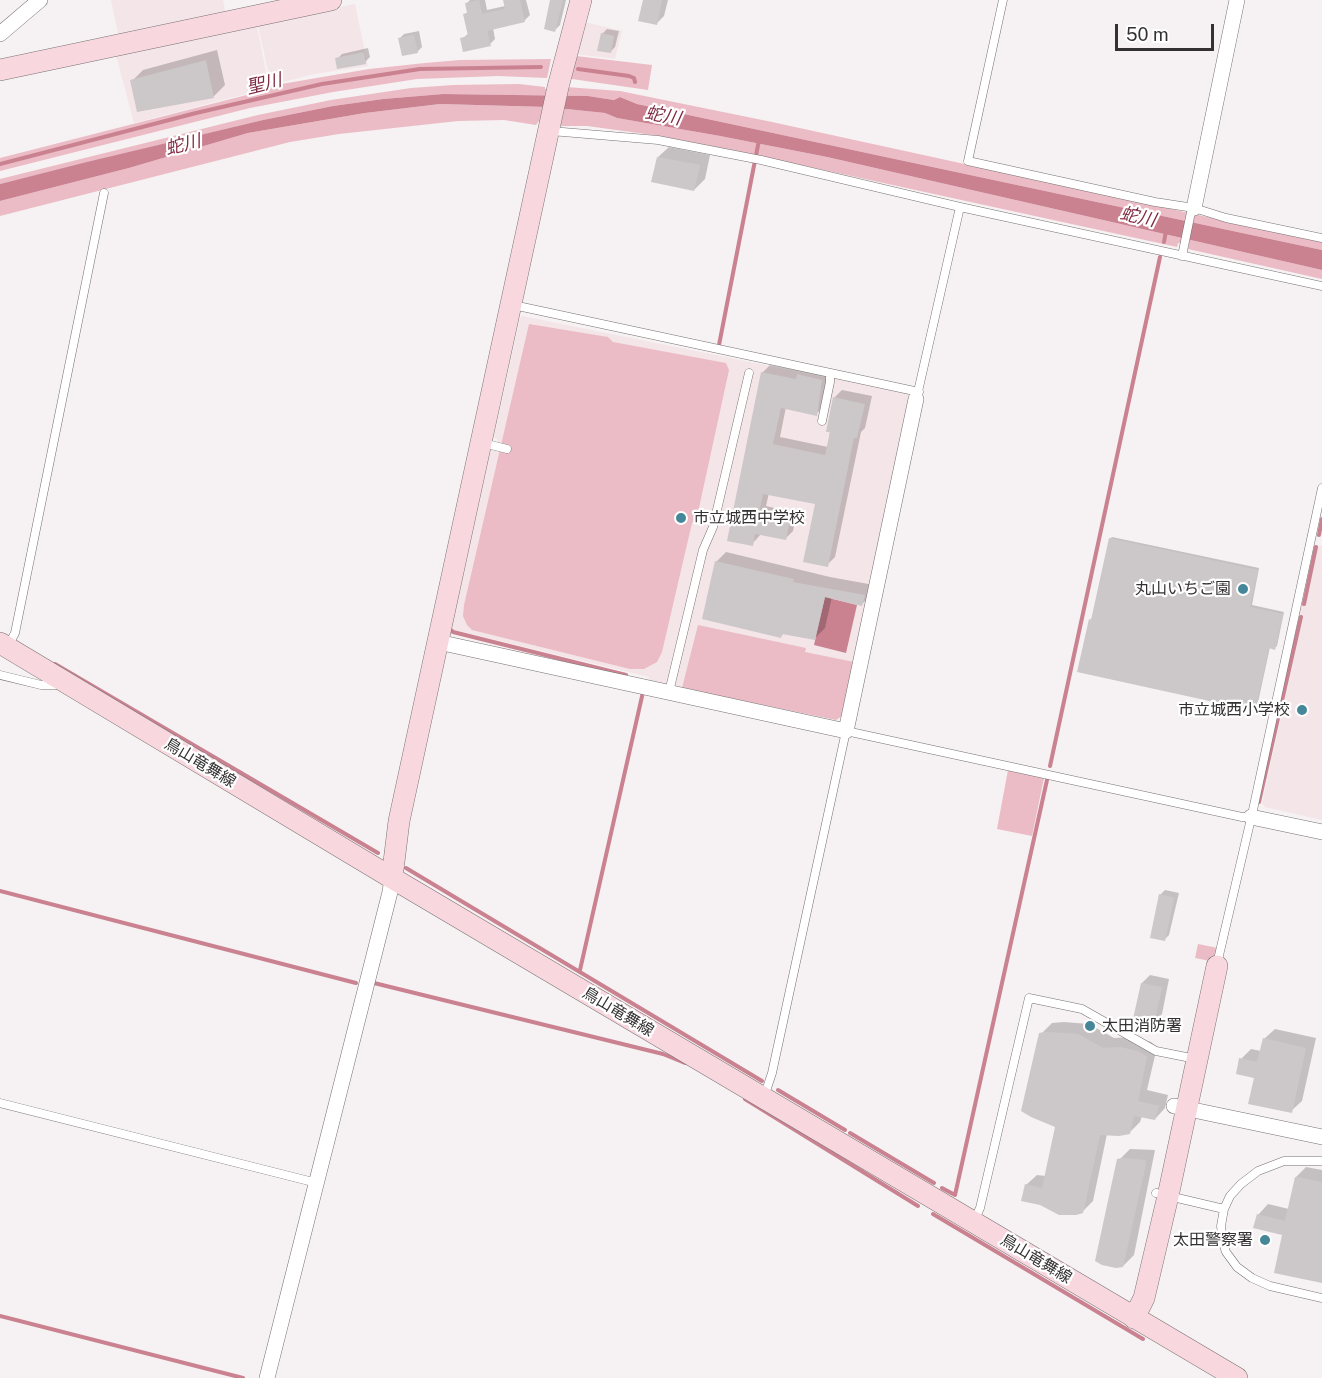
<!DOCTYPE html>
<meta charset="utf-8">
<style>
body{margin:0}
#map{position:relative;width:1322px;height:1378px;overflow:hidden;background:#f6f1f2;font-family:"Public Sans",sans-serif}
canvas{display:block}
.scale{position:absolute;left:1115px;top:24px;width:99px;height:27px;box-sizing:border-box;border:3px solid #333131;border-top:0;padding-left:8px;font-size:18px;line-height:21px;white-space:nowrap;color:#333131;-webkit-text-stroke:4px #fff;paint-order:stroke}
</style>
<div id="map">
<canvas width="1322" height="1378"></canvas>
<div class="scale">50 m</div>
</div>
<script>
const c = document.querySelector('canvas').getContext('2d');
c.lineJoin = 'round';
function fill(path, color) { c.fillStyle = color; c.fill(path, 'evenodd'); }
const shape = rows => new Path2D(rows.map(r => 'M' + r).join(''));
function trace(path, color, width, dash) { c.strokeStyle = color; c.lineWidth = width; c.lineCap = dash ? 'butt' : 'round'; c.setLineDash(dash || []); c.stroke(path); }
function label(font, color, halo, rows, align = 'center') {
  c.font = font + ' "Public Sans","Noto Sans JP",sans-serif'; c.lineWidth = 4.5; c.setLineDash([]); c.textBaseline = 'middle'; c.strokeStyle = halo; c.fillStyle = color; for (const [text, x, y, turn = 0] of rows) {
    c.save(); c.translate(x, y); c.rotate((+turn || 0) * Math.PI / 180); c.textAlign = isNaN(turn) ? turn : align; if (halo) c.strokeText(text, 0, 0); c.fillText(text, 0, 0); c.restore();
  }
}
const built = shape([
 [111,0,223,0,226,15,119,38],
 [355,4,368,66,314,74,271,85,258,25],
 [584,22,622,31,615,59,575,54],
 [257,26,269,88,134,123,116,55],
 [522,316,909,394,912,399,842,716,836,720,648,682,649,677,454,630,452,626,491,449,496,449,498,440,494,437,520,318],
 [1318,546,1322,546,1322,820,1265,807,1262,803,1303,617,1299,616,1301,604,1305,605]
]);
const green = shape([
 [576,56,652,65,648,90,572,79,567,75],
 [551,59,547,78,498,76,417,79,333,92,250,108,0,171,0,158,270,89,270,86,369,69,425,63,460,60],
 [519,84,545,87,545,89,564,90,566,87,620,91,772,122,1322,242,1322,250,637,104,620,97,614,100,588,96,443,94,383,99,333,106,263,120,0,184,0,179,258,115,331,100,411,88,453,85],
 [440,104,547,107,605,113,617,118,720,136,827,157,1322,270,1322,279,1188,249,1189,245,1178,243,1177,247,732,150,653,135,587,126,558,126,557,122,539,121,536,125,504,120,458,121,339,134,290,142,0,216,0,201,129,168,248,133,365,113],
 [529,324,608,337,613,342,726,363,729,370,697,517,692,523,662,652,657,662,644,669,630,669,472,630,467,625,463,616,464,605],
 [698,625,806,648,805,652,854,662,842,716,836,720,682,688],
 [1008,770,1044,778,1032,836,997,829],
 [1198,944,1218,948,1215,962,1195,958]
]);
const water = shape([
 [443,94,588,96,614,100,620,97,637,104,1322,250,1322,270,827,157,720,136,617,118,605,113,547,107,440,104,365,113,248,133,129,168,0,201,0,184,87,162,263,120,333,106,383,99],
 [825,597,857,605,846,653,814,645]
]);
const shadow = shape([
 [470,0,485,0,487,10,505,6,504,0,526,0,530,15,525,20,493,28,495,39,490,44,462,39,469,33,465,14,469,11,467,3],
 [552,0,566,0,560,25,555,30],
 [644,0,668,0,664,16,656,24],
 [607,29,619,31,615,47,610,52,602,34],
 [419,31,422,47,417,52,399,39,404,34],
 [368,48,370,57,365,62,337,59,342,54],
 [217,50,225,85,214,96,138,110,132,81,143,70],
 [669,147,710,155,705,179,694,190,658,157],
 [770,365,802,371,806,367,829,372,824,406,816,414,786,407,780,437,828,447,834,398,842,390,872,396,865,428,861,432,835,557,827,565,817,503,769,493,766,506,797,513,793,531,785,539,761,534,752,544,762,373],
 [1112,537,1259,568,1252,605,1284,612,1277,646,1274,648,1270,647,1257,707,1255,709,1090,620,1093,617,1110,539],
 [726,552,830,577,874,585,872,594,862,604,832,597,825,628,814,639,784,633,781,636,716,562],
 [1165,890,1179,893,1169,935,1164,940,1160,895],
 [1150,975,1169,979,1162,1014,1154,1022,1142,983],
 [1064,1022,1089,1024,1114,1038,1133,1037,1151,1042,1157,1047,1147,1090,1168,1095,1165,1108,1155,1119,1142,1116,1140,1122,1129,1133,1107,1134,1093,1201,1082,1212,1026,1185,1037,1175,1046,1176,1057,1126,1041,1034,1052,1023],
 [1275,1029,1316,1038,1302,1101,1291,1111,1241,1059,1251,1049,1261,1051,1264,1039],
 [1130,1149,1155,1150,1134,1255,1123,1266,1119,1160],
 [1306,1167,1322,1170,1322,1281,1284,1234,1258,1215,1268,1204,1289,1209,1296,1177]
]);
const stream = shape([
 [578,69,629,76,634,78,635,82],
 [0,164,196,113,322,84,420,69,541,67],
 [1164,242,1166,231],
 [719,345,759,140],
 [1319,535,1322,519],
 [1304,604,1316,547],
 [449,628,453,632,626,675],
 [55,664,378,853],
 [1050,766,1160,257],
 [1259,802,1301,617],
 [406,868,762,1081],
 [0,891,356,983],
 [580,970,643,692],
 [374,983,663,1054,685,1063],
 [778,1090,845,1130],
 [745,1099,918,1206],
 [850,1133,934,1183],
 [942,1188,955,1195,1047,780],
 [933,1214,1143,1339],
 [0,1316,243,1378]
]);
const building = shape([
 [479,0,482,14,505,9,503,0,520,0,525,22,487,31,491,46,463,52,460,38,468,36,463,14,467,13,465,3],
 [550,0,563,0,555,32,544,29],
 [643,0,662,0,657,25,638,21],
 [601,33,614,36,611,53,597,51],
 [414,35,418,53,402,56,398,38],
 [364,52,366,64,337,69,335,58],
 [206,60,214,98,137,112,130,80],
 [657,157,700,165,694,191,651,182],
 [761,372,796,379,797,374,822,380,817,416,781,408,773,444,825,455,830,432,826,432,833,397,865,404,857,438,854,438,828,567,803,562,815,504,763,494,759,514,790,520,786,540,755,534,753,546,727,541],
 [1109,538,1258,570,1250,607,1283,614,1275,650,1269,648,1255,711,1077,672,1089,619,1091,620],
 [715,561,794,579,793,582,865,595,862,606,825,597,815,640,782,634,781,638,702,619],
 [1159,894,1174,898,1165,941,1150,938],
 [1141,983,1162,987,1154,1024,1133,1019],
 [1046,1032,1078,1034,1103,1048,1121,1047,1140,1052,1147,1057,1138,1101,1159,1106,1155,1120,1134,1116,1130,1134,1119,1136,1100,1135,1083,1213,1076,1215,1059,1215,1040,1205,1021,1201,1025,1184,1042,1188,1055,1127,1031,1117,1021,1111,1039,1033],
 [1263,1038,1306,1048,1292,1113,1248,1104,1254,1078,1236,1074,1239,1058,1257,1062],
 [1123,1158,1145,1160,1146,1164,1123,1267,1116,1268,1102,1265,1095,1261,1117,1159],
 [1295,1177,1322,1182,1322,1283,1274,1273,1282,1235,1253,1228,1257,1214,1285,1221]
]);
const lane = shape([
 [1003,0,968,161,1155,202,1194,208,1226,218,1322,238],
 [551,131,658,140,761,160,960,207,1322,286],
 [1182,256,1191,212,1194,208],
 [513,305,919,392],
 [917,396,960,207],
 [822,421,830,382,830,373],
 [483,443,507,449],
 [8,646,15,633,104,193],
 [0,675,41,685,61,685],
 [669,692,703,550,713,527,749,373],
 [1217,964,1253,810,1322,488],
 [764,1097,772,1073,846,731,1242,817,1251,817],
 [0,1103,317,1183],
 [1322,1161,1284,1161,1258,1171,1241,1184,1230,1196,1224,1209,1221,1226,1223,1243,1226,1252,1237,1267,1252,1278,1270,1286,1322,1298],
 [1156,1193,1224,1209],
 [974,1221,980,1208,1029,998,1082,1009,1156,1051,1196,1059]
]);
const street = shape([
 [0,34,40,0],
 [1194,208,1237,0],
 [438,642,846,731,916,399],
 [1251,817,1322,832],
 [1174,1106,1322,1137],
 [267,1378,390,892,392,878]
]);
const secondary = shape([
 [0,70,331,0],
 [0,643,392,878,1237,1378],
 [392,878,399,821,558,87,581,0],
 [1134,1318,1144,1298,1168,1196,1217,966]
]);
const markers = [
 [681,518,6,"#458798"],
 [1243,589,6,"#458798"],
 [1302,710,6,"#458798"],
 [1090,1026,6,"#458798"],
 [1265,1240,6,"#458798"]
];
const poiNames = [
 ["市立城西中学校",693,518,"left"],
 ["丸山いちご園",1231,589],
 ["市立城西小学校",1290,710],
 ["太田消防署",1102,1026,"left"],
 ["太田警察署",1253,1240]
];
const streetNames = [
 ["鳥山竜舞線",200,763,31],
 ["鳥山竜舞線",618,1012,31],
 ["鳥山竜舞線",1036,1259,31]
];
const waterNames = [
 ["聖川",264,84,-14],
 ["蛇川",663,116,10],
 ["蛇川",183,145,-14],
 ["蛇川",1138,217,12]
];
fill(built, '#f4e5e8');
fill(green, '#ebbcc5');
fill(water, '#ca8291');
fill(shadow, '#0003');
trace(stream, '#ca8291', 4);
fill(building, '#ccc7c8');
trace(lane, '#767272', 9);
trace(street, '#767272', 16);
trace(secondary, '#767272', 22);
trace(lane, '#fff', 8);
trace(street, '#fff', 15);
trace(secondary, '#f9d7df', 21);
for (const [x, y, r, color] of markers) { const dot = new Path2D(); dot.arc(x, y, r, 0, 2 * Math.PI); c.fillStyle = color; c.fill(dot); trace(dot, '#fff', 2); }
label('16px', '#333131', '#fff', poiNames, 'right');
label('16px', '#333131', '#fff', streetNames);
label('italic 18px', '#812b43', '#fff', waterNames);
</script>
